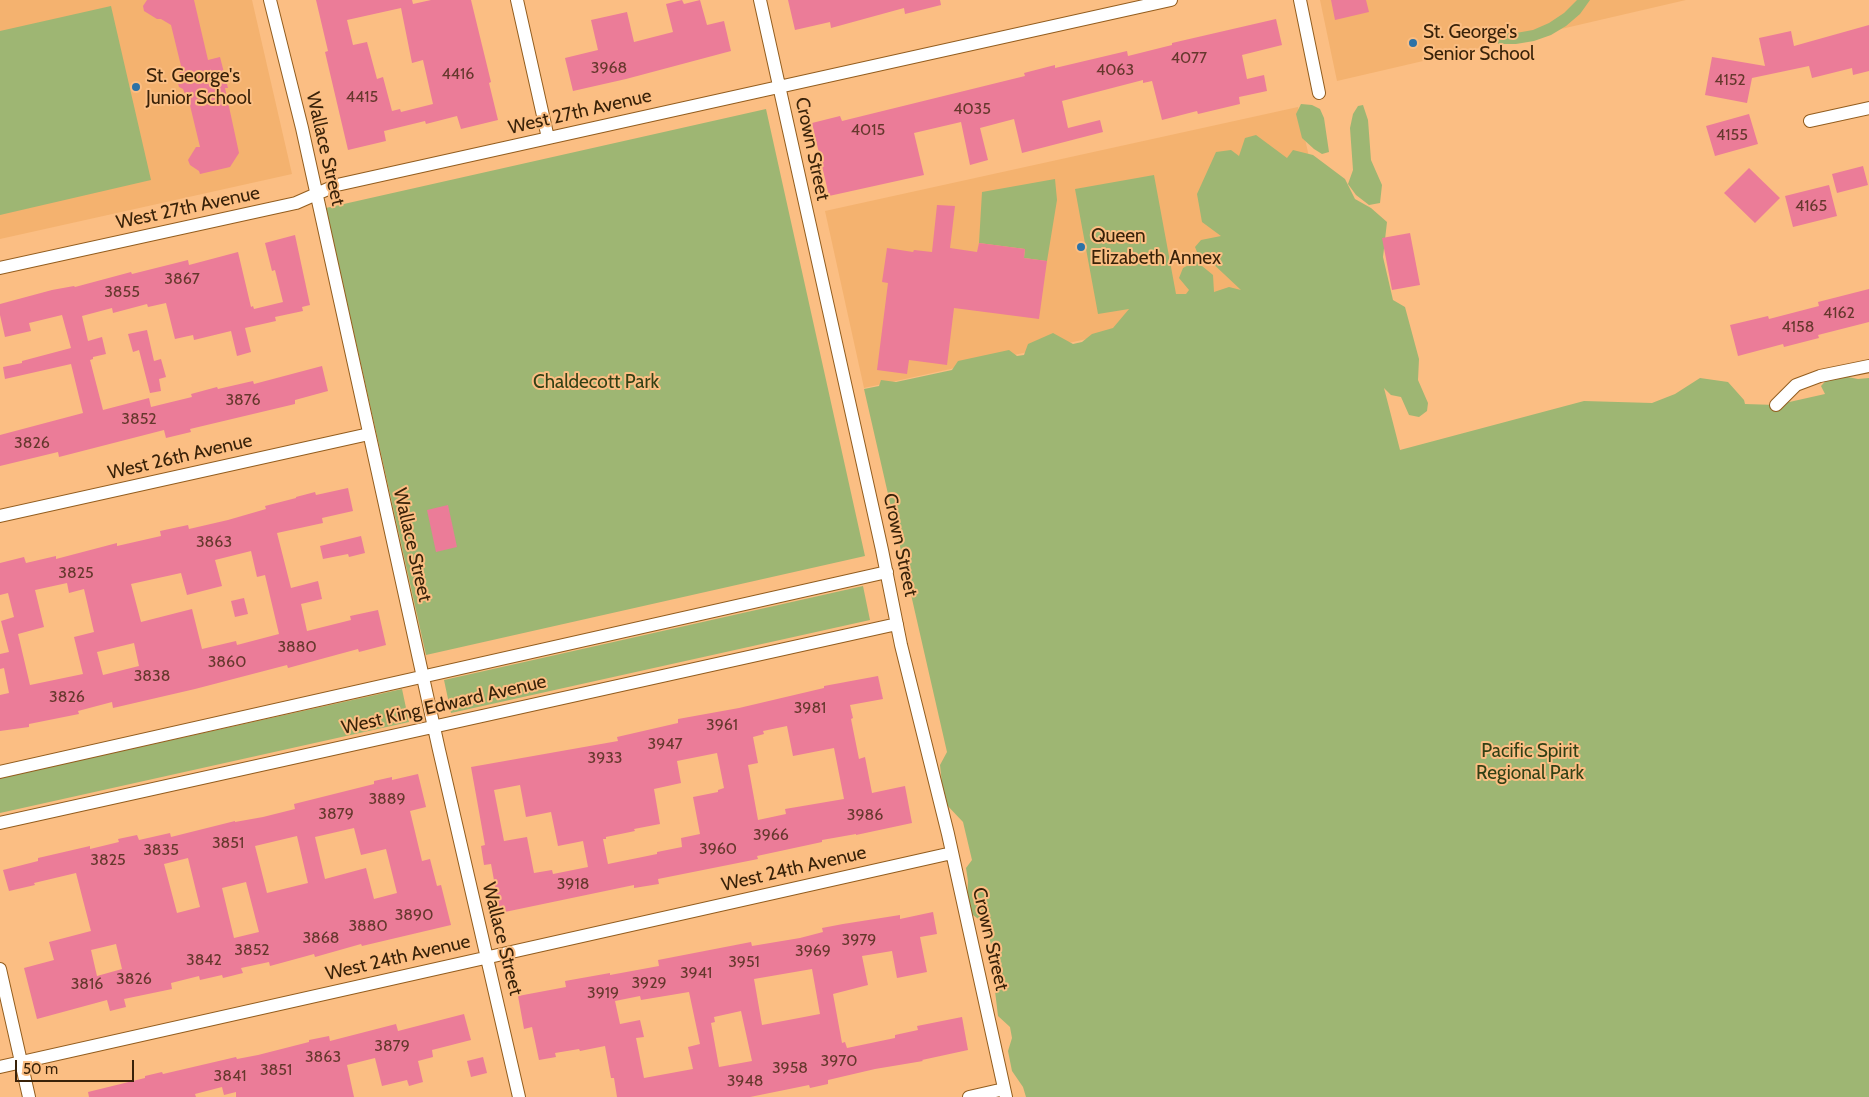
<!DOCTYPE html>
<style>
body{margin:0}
#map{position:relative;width:1869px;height:1097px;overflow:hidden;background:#fbbe83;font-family:Cabin,sans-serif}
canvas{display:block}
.scale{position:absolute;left:15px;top:1060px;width:119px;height:22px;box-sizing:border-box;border:2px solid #392209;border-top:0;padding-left:6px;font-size:15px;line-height:18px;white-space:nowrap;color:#392209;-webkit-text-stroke:4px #fbbe83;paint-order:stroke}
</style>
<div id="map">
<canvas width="1869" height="1097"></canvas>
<div class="scale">50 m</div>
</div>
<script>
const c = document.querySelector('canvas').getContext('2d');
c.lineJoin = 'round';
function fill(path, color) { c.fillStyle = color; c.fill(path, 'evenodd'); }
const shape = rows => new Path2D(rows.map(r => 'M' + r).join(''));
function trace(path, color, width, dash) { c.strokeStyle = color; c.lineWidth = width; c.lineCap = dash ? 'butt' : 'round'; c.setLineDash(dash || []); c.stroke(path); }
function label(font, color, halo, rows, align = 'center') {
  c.font = font + ' Cabin,sans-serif'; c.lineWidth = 4; c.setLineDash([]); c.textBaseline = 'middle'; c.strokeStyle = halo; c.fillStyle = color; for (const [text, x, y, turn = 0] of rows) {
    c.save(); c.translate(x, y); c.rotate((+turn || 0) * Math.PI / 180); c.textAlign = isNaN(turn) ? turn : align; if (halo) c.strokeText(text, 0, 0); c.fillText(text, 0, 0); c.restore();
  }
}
const built = shape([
 [0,0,252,0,292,174,0,239],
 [1320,0,1686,0,1337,81],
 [1298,107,1337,284,864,388,825,211]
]);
const green = shape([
 [1577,0,1590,0,1580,14,1566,26,1551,35,1534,41,1516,44,1498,44,1499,32,1516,33,1533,30,1549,23,1564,13],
 [111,6,151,180,0,215,0,31],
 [1301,104,1312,105,1320,109,1324,118,1329,152,1322,154,1314,149,1302,138,1296,114],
 [1363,105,1368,120,1371,160,1382,185,1380,203,1369,205,1356,195,1348,184,1353,170,1350,128,1353,114,1358,106],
 [766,109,865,556,426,655,326,208],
 [1256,135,1287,158,1293,150,1313,155,1345,179,1355,199,1371,208,1387,222,1383,257,1393,300,1405,307,1419,359,1418,380,1428,403,1427,411,1419,417,1409,415,1401,397,1391,395,1384,388,1400,450,1584,401,1652,403,1675,394,1700,378,1728,382,1744,400,1745,404,1776,405,1825,394,1821,386,1832,374,1858,379,1869,378,1869,1097,1026,1097,1023,1087,1012,1071,1008,1051,1012,1038,1010,1027,998,1016,995,991,1000,985,989,936,981,921,969,912,967,902,968,881,966,868,972,860,963,822,944,802,940,765,947,752,864,389,879,386,881,380,896,382,952,370,958,361,1009,350,1017,356,1024,355,1028,344,1053,333,1073,344,1082,342,1092,334,1113,328,1129,309,1098,314,1075,189,1154,175,1176,294,1186,294,1189,290,1179,278,1183,268,1196,261,1213,275,1214,292,1229,287,1241,290,1208,259,1199,257,1195,247,1201,240,1221,236,1202,222,1197,194,1216,152,1231,150,1239,156,1245,138],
 [1055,179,1057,200,1047,261,1024,258,1025,249,979,243,982,192],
 [863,586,870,620,451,713,444,680],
 [402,689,409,722,0,813,0,778]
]);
const building = shape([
 [147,0,194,0,208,60,220,57,228,88,225,88,239,153,230,167,200,174,199,171,190,165,188,160,196,147,200,147,187,93,185,94,183,89,179,87,177,80,181,75,179,71,182,70,171,25,161,19,157,19,144,11,143,6],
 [316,0,412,0,413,4,431,0,471,0,491,82,489,83,498,120,461,129,457,116,426,124,425,121,384,131,386,141,348,150,325,52,328,51],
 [401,8,412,63,423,60,433,104,401,112,400,109,392,111,383,77,377,79,367,42,353,45,347,20],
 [682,0,684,4,700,0,707,25,724,21,731,51,626,79,573,91,565,58,598,50,591,20,627,12,634,42,673,32,666,4],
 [788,0,940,0,941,5,905,14,904,8,831,28,830,22,795,30],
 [1331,0,1366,0,1369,12,1335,20],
 [1276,19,1282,45,1242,55,1247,79,1264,75,1267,91,1239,97,1240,104,1198,114,1197,111,1162,120,1152,81,1143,83,1143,80,1062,101,1068,128,1100,120,1103,132,1022,153,1014,119,980,128,988,160,970,165,961,122,914,133,924,175,829,196,812,123,840,116,842,121,1025,76,1024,73,1055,65,1055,68,1127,51,1128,56,1172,45,1172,43],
 [1869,25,1869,71,1853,75,1852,68,1812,78,1809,66,1752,78,1747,103,1705,95,1712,57,1765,66,1759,38,1791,31,1794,46],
 [1749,114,1758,144,1715,156,1706,126],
 [1863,166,1868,185,1837,193,1832,174],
 [1749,168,1780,198,1755,223,1724,193],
 [1829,185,1837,216,1793,227,1785,196],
 [937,205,955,206,950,248,977,252,979,243,1025,249,1024,258,1047,261,1039,319,954,308,947,365,909,360,907,374,877,370,888,283,882,282,887,248,913,252,914,250,932,252],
 [1410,233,1420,285,1392,290,1382,238],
 [295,235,310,305,302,307,303,311,275,317,276,321,245,328,251,352,237,356,231,331,194,340,193,335,175,339,166,303,148,307,147,304,113,313,112,308,82,316,88,341,102,337,106,354,93,357,93,359,90,360,103,410,149,398,151,407,192,397,191,394,217,387,218,389,253,381,254,384,322,366,328,391,295,400,295,404,190,429,191,432,166,438,164,430,59,457,58,452,0,466,0,435,83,413,71,364,5,379,3,367,22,363,22,361,71,348,62,315,29,323,31,331,5,337,0,315,0,304,52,290,74,286,75,287,131,272,132,274,188,260,189,265,238,252,251,307,253,306,254,309,283,302,275,270,272,271,265,243],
 [1869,289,1869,322,1818,335,1819,338,1784,347,1783,344,1738,356,1730,325,1768,316,1769,319,1819,306,1818,302],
 [147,330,154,361,161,359,166,377,159,379,161,391,150,393,139,350,133,352,128,334],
 [348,488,353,511,322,518,323,523,277,533,291,588,318,581,322,599,301,604,307,631,351,620,350,616,378,610,386,645,359,652,358,649,288,668,287,665,195,689,113,708,112,702,78,711,79,714,29,724,29,727,0,731,0,695,9,693,4,668,0,669,0,654,9,652,1,621,14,617,8,593,0,595,0,563,24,557,26,563,56,556,56,559,117,543,117,546,161,536,160,531,188,525,189,529,228,520,266,509,265,506,296,498,296,497,315,492,316,495],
 [251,551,257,577,265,575,279,634,237,645,236,641,202,649,192,609,141,622,131,584,181,573,187,595,222,586,215,560],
 [67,583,69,593,84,589,94,632,74,637,83,674,30,685,18,634,44,627,35,590],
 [134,643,139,666,103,675,97,652],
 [448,505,457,547,436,552,427,510],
 [361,536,365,553,349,557,348,554,323,559,320,546],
 [244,598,248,614,235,617,231,601],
 [878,676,883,699,850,705,853,718,851,719,859,759,865,757,872,793,905,786,912,823,856,835,856,834,822,840,822,842,757,856,758,859,658,879,659,884,634,888,634,885,500,913,491,864,484,865,481,846,485,845,471,767,618,741,617,737,678,723,678,719,739,708,824,688,824,686],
 [787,726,793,756,834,748,844,799,785,809,786,814,758,820,748,765,758,763,753,737,764,734,763,731],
 [717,753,724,788,718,790,718,792,693,797,700,834,681,838,682,847,657,852,657,854,608,864,603,839,606,839,606,837,635,831,634,829,660,824,654,789,681,783,677,761],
 [520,785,526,817,551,812,558,846,583,841,588,867,553,874,552,870,534,873,527,837,504,841,494,790],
 [418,774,426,807,410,811,422,861,430,859,437,886,441,885,451,925,362,946,361,944,315,957,314,954,270,966,269,962,241,968,243,973,223,978,222,975,200,980,199,976,171,983,172,989,124,999,126,1007,110,1011,107,1000,37,1019,24,968,54,960,49,942,91,931,76,873,34,883,35,885,9,891,3,870,38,861,38,858,90,846,90,849,119,842,118,839,137,835,139,840,170,833,171,837,235,821,235,822,263,817,295,809,294,804,374,784,374,781,392,777,392,780],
 [354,828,361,855,386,849,397,893,374,899,366,868,325,879,315,837],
 [297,836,308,883,267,893,255,846],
 [188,858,200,907,177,913,164,864],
 [246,882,259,932,234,938,222,888],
 [116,944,122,969,97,976,91,950],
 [933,912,937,934,920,937,927,972,897,978,892,951,862,956,868,985,833,994,842,1043,845,1042,847,1048,895,1038,895,1035,918,1030,917,1026,962,1017,968,1050,922,1060,923,1061,875,1069,828,1080,828,1084,810,1088,809,1085,750,1097,617,1097,614,1078,611,1078,605,1046,580,1051,579,1049,555,1053,556,1057,539,1060,532,1027,524,1029,518,996,566,987,565,981,610,973,610,975,659,966,658,960,751,942,752,946,800,938,823,932,822,928,843,924,900,915,900,919],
 [812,969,820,1014,762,1025,754,979],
 [689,992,700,1044,688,1047,693,1069,644,1078,636,1038,644,1037,640,1020,620,1024,615,1001,640,996,641,1000],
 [741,1011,752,1061,719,1067,711,1023,715,1022,714,1017],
 [464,1014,471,1040,432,1050,433,1057,418,1061,423,1082,409,1086,407,1080,382,1086,375,1058,347,1065,354,1097,236,1097,236,1092,224,1095,222,1087,195,1094,196,1097,89,1097,88,1092,145,1078,145,1076,162,1072,163,1074,236,1057,237,1059,258,1055,309,1042,309,1040,329,1036,330,1041,396,1024,398,1031],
 [483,1057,487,1073,471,1077,467,1061]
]);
const street = shape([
 [270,0,302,128,439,750,519,1097],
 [517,0,548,138],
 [760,0,882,550,901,645,948,834,1006,1097],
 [1300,0,1319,93],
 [1810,121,1869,108],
 [0,268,296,203,337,185,1171,0],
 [1776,405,1796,385,1820,376,1869,366],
 [0,516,369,434],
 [0,772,887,572],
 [0,823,897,624],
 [0,969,29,1097],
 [0,1067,952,853],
 [969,1097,1004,1089]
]);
const markers = [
 [1413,43,5,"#2c72a7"],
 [136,87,5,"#2c72a7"],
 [1081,247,5,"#2c72a7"]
];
const numberNames = [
 ["4077",1189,58],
 ["3968",609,68],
 ["4063",1115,70],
 ["4416",458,74],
 ["4152",1730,80],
 ["4415",362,97],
 ["4035",972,109],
 ["4015",868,130],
 ["4155",1732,135],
 ["4165",1811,206],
 ["3867",182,279],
 ["3855",122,292],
 ["4162",1839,313],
 ["4158",1798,327],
 ["3876",243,400],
 ["3852",139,419],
 ["3826",32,443],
 ["3863",214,542],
 ["3825",76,573],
 ["3880",297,647],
 ["3860",227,662],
 ["3838",152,676],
 ["3826",67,697],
 ["3981",810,708],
 ["3961",722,725],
 ["3947",665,744],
 ["3933",605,758],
 ["3889",387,799],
 ["3879",336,814],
 ["3986",865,815],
 ["3966",771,835],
 ["3851",228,843],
 ["3960",718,849],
 ["3835",161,850],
 ["3825",108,860],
 ["3918",573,884],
 ["3890",414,915],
 ["3880",368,926],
 ["3868",321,938],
 ["3979",859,940],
 ["3852",252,950],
 ["3969",813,951],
 ["3842",204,960],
 ["3951",744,962],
 ["3941",696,973],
 ["3826",134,979],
 ["3929",649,983],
 ["3816",87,984],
 ["3919",603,993],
 ["3879",392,1046],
 ["3863",323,1057],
 ["3970",839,1061],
 ["3958",790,1068],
 ["3851",276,1070],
 ["3841",230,1076],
 ["3948",745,1081]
];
const poiNames = [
 ["St. George's",1423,32],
 ["Senior School",1423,54],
 ["St. George's",146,76],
 ["Junior School",146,98],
 ["Queen",1091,236],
 ["Elizabeth Annex",1091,258]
];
const streetNames = [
 ["West 27th Avenue",580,112,-13],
 ["Wallace Street",325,149,77],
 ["Crown Street",812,149,78],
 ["West 27th Avenue",188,208,-12],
 ["West 26th Avenue",180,457,-13],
 ["Wallace Street",412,545,77],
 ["Crown Street",900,545,78],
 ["West King Edward Avenue",444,705,-13],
 ["West 24th Avenue",794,869,-13],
 ["Wallace Street",502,939,76],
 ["Crown Street",990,939,77],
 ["West 24th Avenue",398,958,-13]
];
const parkNames = [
 ["Chaldecott Park",596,382],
 ["Pacific Spirit",1530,751],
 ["Regional Park",1530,773]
];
fill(built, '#f4b26f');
fill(green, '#9eb673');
fill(building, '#eb7c98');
trace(street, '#935d1e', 14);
trace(street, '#fff', 12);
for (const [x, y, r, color] of markers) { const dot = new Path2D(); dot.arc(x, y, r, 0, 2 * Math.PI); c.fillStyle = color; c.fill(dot); trace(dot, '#fbbe83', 2); }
label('16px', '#66382d', null, numberNames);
label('19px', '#392209', '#fbbe83', poiNames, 'left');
label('19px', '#392209', '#fbbe83', streetNames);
label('19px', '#324015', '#fbbe83', parkNames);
</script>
